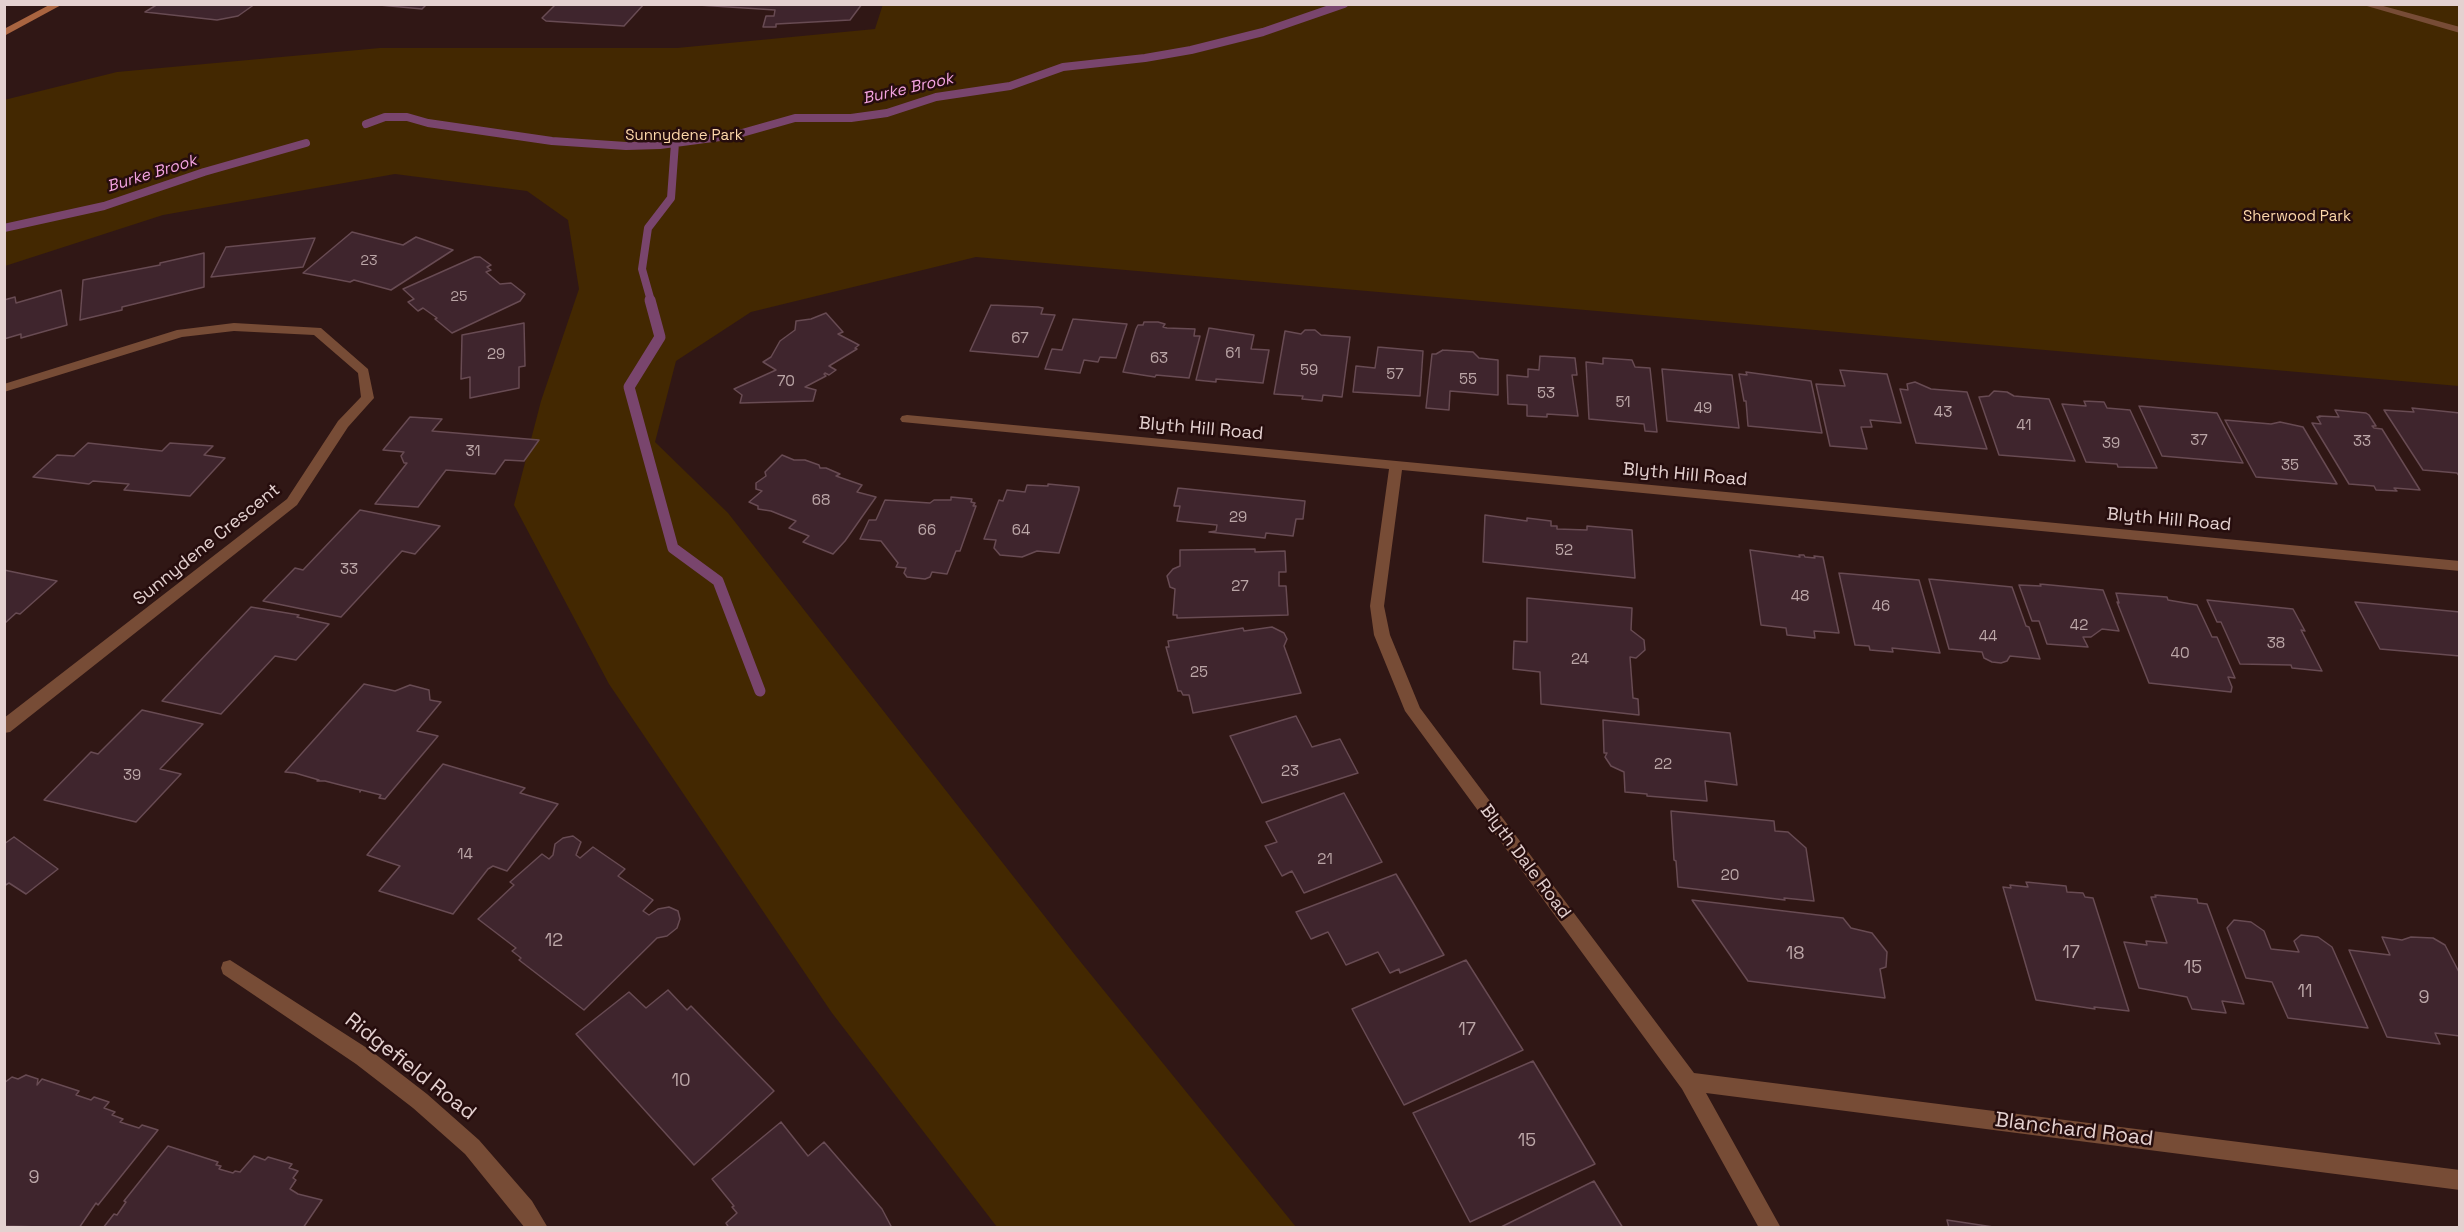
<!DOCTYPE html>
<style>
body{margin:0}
#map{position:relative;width:2464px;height:1232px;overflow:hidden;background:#301715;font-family:"Space Grotesk",sans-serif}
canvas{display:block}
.frame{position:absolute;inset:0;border:6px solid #e4d1d0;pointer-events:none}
</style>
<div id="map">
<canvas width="2464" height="1232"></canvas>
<div class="frame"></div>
</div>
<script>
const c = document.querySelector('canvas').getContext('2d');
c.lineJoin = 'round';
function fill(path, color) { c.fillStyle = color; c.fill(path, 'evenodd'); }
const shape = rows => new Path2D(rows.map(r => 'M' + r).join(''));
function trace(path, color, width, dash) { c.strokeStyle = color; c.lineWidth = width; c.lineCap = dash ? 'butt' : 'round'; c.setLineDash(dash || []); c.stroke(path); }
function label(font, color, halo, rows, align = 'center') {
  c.font = font + ' "Space Grotesk",sans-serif'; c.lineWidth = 5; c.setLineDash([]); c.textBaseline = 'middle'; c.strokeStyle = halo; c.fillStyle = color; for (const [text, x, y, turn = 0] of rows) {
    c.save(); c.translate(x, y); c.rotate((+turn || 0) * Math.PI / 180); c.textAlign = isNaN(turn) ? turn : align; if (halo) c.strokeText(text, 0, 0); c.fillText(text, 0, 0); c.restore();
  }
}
const green = shape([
 [883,4,2459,5,2459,386,976,257,751,312,676,361,655,442,728,513,1075,955,1296,1227,997,1227,832,1013,609,684,514,505,541,401,579,289,568,220,527,191,395,174,163,215,5,266,4,100,117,72,380,48,677,48,875,29]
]);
const streamFar1 = shape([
 [366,124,385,117,407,117,428,123,552,141,626,146,660,145,735,135,795,118,851,118,887,113,936,97,1010,86,1063,67,1145,58,1191,50,1263,32,1344,4],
 [4,228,104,206,204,172,306,143],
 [651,301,642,269,648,228,671,198,675,143]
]);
const stream = shape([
 [650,300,660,337,629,387,673,548,718,581,760,691]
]);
const building = shape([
 [158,4,255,4,238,16,217,20,145,12,158,4],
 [369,4,427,4,422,9,369,4],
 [556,4,644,4,624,26,546,21,542,18,556,4],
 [683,4,862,4,850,20,776,24,776,27,763,27,766,16,774,16,775,10,683,4],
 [352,232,403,245,416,237,453,250,391,290,354,280,350,282,303,273,352,232],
 [315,238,303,267,211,277,226,247,315,238],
 [204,253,204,287,122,307,122,310,80,320,83,280,160,265,160,263,204,253],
 [475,257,480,257,491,265,487,267,491,270,486,272,500,284,511,283,525,294,520,301,452,333,435,319,437,318,423,308,418,311,408,302,414,299,403,289,475,257],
 [61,290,67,325,21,338,21,334,4,339,4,300,15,297,16,303,61,290],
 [991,305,1038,307,1043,308,1041,314,1055,315,1038,357,970,351,991,305],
 [826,313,843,332,838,334,859,345,855,348,857,349,829,366,836,370,829,375,825,373,824,374,826,376,805,387,816,390,813,401,740,403,742,395,734,389,776,370,763,362,771,357,780,341,795,330,796,321,811,319,826,313],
 [1073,319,1127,324,1116,358,1100,357,1098,362,1084,360,1080,373,1045,369,1052,349,1062,350,1073,319],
 [1144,322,1158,322,1165,324,1163,327,1167,328,1195,329,1194,336,1200,336,1189,378,1156,375,1155,377,1123,372,1136,329,1138,325,1143,325,1144,322],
 [524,323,525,366,519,367,519,388,470,398,470,377,461,379,462,335,524,323],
 [1209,328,1254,335,1251,349,1269,350,1263,383,1216,379,1216,382,1196,380,1209,328],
 [1305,330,1315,330,1321,335,1350,337,1342,397,1323,395,1322,401,1302,399,1303,396,1274,394,1285,331,1301,334,1305,330],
 [1378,347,1423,351,1420,396,1353,392,1356,366,1375,368,1378,347],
 [1443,350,1473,352,1479,358,1498,360,1498,395,1450,391,1449,410,1426,408,1432,354,1436,354,1443,350],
 [1540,356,1575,358,1577,375,1572,375,1578,416,1547,414,1547,417,1527,416,1527,405,1508,404,1507,375,1528,377,1528,369,1539,370,1540,356],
 [1603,358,1632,360,1635,367,1650,368,1657,432,1645,431,1644,424,1589,419,1586,362,1603,364,1603,358],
 [1662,369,1732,375,1739,428,1667,421,1662,369],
 [1840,370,1887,374,1901,423,1870,420,1872,427,1861,427,1867,449,1830,446,1816,384,1845,386,1840,370],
 [1746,372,1811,381,1822,433,1748,426,1746,401,1744,401,1739,374,1747,375,1746,372],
 [1915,382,1931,389,1967,392,1987,449,1916,443,1900,389,1908,390,1907,384,1915,382],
 [1994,391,2007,392,2014,396,2049,399,2075,461,1999,455,1979,397,1989,396,1994,391],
 [2084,401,2104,402,2107,408,2130,410,2157,468,2118,467,2117,464,2086,462,2062,404,2086,406,2084,401],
 [2139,406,2217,413,2243,463,2162,456,2139,406],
 [2412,408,2460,413,2460,477,2457,473,2423,470,2384,410,2414,412,2412,408],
 [2335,410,2366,413,2369,415,2376,426,2372,426,2374,428,2382,429,2420,490,2394,488,2397,491,2376,490,2374,486,2349,484,2312,423,2321,424,2317,417,2320,417,2319,416,2339,417,2335,410],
 [410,417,442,419,432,431,539,440,524,461,505,460,495,474,446,470,418,507,375,504,407,463,404,463,401,456,404,452,383,450,410,417],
 [2225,420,2271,424,2280,422,2303,427,2337,484,2256,477,2225,420],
 [88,443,162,451,170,443,213,446,204,455,225,458,190,496,124,490,129,484,93,481,89,484,33,477,57,455,74,456,88,443],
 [782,455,794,460,805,460,819,465,820,468,826,468,840,474,836,476,862,485,857,492,876,497,845,541,833,554,803,542,809,536,789,528,796,521,771,511,758,509,758,506,749,502,762,491,756,489,756,483,766,476,765,472,782,455],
 [1048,484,1079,487,1079,490,1059,553,1037,551,1022,557,1000,555,994,548,996,540,984,539,999,500,1003,501,1007,490,1025,492,1027,485,1048,486,1048,484],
 [1178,488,1305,501,1303,519,1296,519,1293,536,1266,533,1265,538,1209,532,1216,531,1217,525,1177,521,1180,506,1174,506,1178,488],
 [951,497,972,499,971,502,975,503,973,506,976,506,960,551,956,551,947,574,932,572,930,577,925,579,907,577,904,573,906,568,896,567,898,563,881,541,860,539,869,520,876,520,885,500,930,503,934,500,951,500,951,497],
 [360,510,440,526,415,554,402,551,341,617,263,601,295,568,303,570,360,510],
 [1485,515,1527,521,1527,518,1551,521,1551,526,1557,526,1557,529,1587,530,1587,526,1632,530,1635,578,1483,562,1485,515],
 [1255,549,1255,552,1285,551,1286,572,1279,572,1279,586,1286,586,1288,615,1177,618,1177,615,1173,615,1175,589,1170,587,1167,576,1173,569,1180,566,1180,550,1255,549],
 [1750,550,1800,557,1799,555,1804,555,1805,557,1815,558,1814,556,1823,557,1839,633,1814,631,1815,638,1787,635,1786,628,1761,625,1750,550],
 [4,570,57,581,20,614,16,613,4,624,4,570],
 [1839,573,1919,580,1940,653,1892,648,1893,652,1870,650,1869,646,1855,645,1839,573],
 [1929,579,2012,587,2026,626,2029,627,2040,659,2010,656,2007,661,2001,663,1992,662,1984,658,1982,652,1949,649,1929,579],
 [2040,584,2103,590,2119,631,2102,629,2091,637,2083,637,2088,647,2047,644,2039,621,2032,621,2019,585,2041,586,2040,584],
 [2116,593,2167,597,2168,600,2197,605,2212,637,2217,637,2235,678,2228,677,2232,687,2231,692,2149,683,2117,602,2119,603,2116,593],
 [1527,598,1632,608,1631,630,1644,640,1645,650,1636,658,1630,657,1633,698,1638,699,1639,715,1541,704,1540,672,1513,669,1514,641,1527,642,1527,598],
 [2207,600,2293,609,2305,631,2301,630,2322,671,2292,668,2291,665,2240,664,2221,622,2217,622,2207,600],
 [2355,602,2460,612,2460,656,2380,649,2355,602],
 [251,607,299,615,297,617,329,624,296,660,275,656,221,714,162,701,251,607],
 [1272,627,1284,633,1287,639,1284,646,1301,693,1193,713,1189,695,1183,695,1181,691,1178,691,1166,647,1169,647,1168,641,1243,628,1244,631,1272,627],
 [364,684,395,691,410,685,429,690,430,700,441,702,417,731,438,736,385,799,379,798,381,795,361,790,360,792,360,790,325,781,317,781,319,780,295,773,285,772,364,684],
 [142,710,203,724,160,769,181,774,136,822,44,800,91,752,98,754,142,710],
 [1296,716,1312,747,1340,739,1358,773,1262,803,1230,736,1296,716],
 [1603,720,1730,733,1737,785,1705,781,1707,801,1647,796,1647,794,1625,792,1624,772,1611,766,1605,757,1607,753,1604,753,1603,720],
 [443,764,525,788,520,793,558,804,507,871,493,866,488,869,453,914,379,891,400,866,367,855,443,764],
 [1344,793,1382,862,1304,893,1292,871,1282,876,1265,846,1277,842,1266,822,1344,793],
 [1671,811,1774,821,1775,831,1788,832,1806,848,1814,901,1784,898,1785,900,1678,887,1676,861,1674,860,1671,811],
 [573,836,581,842,576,855,580,858,593,847,625,869,618,876,653,900,643,911,649,915,658,909,669,907,678,911,680,919,677,928,667,936,657,938,584,1010,519,960,521,958,512,951,516,948,478,919,514,885,510,882,542,854,549,859,553,855,555,844,563,838,573,836],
 [14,837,58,869,26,894,9,883,4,886,4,844,14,837],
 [1396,874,1444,955,1400,973,1399,969,1390,973,1378,952,1346,965,1328,932,1311,939,1296,912,1396,874],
 [2026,882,2066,886,2067,892,2083,893,2085,897,2093,898,2129,1011,2094,1007,2095,1009,2036,1000,2003,887,2011,888,2010,885,2028,887,2026,882],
 [2155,895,2197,899,2198,903,2207,904,2244,1004,2222,1001,2226,1013,2192,1009,2187,997,2139,988,2124,942,2147,945,2146,941,2167,943,2151,897,2156,897,2155,895],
 [1692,900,1843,918,1851,928,1872,933,1887,952,1886,967,1880,969,1885,998,1748,981,1692,900],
 [2234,920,2251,922,2264,931,2271,949,2299,952,2294,941,2301,935,2318,937,2332,947,2368,1028,2288,1018,2272,982,2246,978,2227,928,2234,920],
 [2382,937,2402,940,2411,937,2433,938,2445,945,2460,974,2460,1036,2435,1033,2440,1044,2387,1037,2349,950,2390,955,2382,937],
 [1466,960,1523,1050,1404,1105,1352,1009,1466,960],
 [668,990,687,1010,691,1006,774,1091,694,1165,576,1034,629,992,646,1008,668,990],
 [1533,1061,1595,1164,1470,1222,1413,1113,1533,1061],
 [26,1075,38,1079,37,1085,42,1079,79,1091,76,1095,91,1100,94,1097,109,1102,104,1108,115,1112,112,1115,123,1119,120,1122,139,1128,142,1125,158,1130,98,1205,96,1203,79,1228,4,1226,4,1083,12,1077,18,1079,26,1075],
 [781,1122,808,1156,824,1142,882,1209,892,1228,729,1228,726,1223,737,1213,732,1207,734,1206,712,1179,781,1122],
 [168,1146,218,1162,216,1165,221,1166,219,1169,233,1173,235,1171,240,1172,254,1156,265,1160,268,1157,292,1164,289,1168,298,1171,293,1178,296,1180,290,1189,298,1194,322,1200,303,1228,103,1228,114,1214,117,1215,126,1202,124,1201,168,1146],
 [1594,1181,1623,1228,1499,1228,1594,1181],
 [1947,1220,2000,1228,1949,1228,1947,1220]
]);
const lane = shape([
 [2360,4,2376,4,2460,27,2460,33,2360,4]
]);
const street = shape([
 [234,323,321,328,368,369,374,398,348,427,297,505,10,732,4,733,4,718,287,499,338,421,361,397,358,373,314,335,234,331,182,337,4,392,4,384,177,330,234,323],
 [907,415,2460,561,2460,571,1402,470,1384,606,1390,635,1420,708,1694,1073,2460,1170,2460,1190,1706,1093,1781,1228,1759,1228,1682,1089,1405,711,1374,635,1370,606,1389,469,902,422,900,419,902,416,907,415],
 [230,960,370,1050,427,1094,479,1140,532,1201,548,1228,525,1228,465,1154,413,1108,356,1064,223,974,221,968,223,962,230,960]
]);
const secondary = shape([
 [51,4,63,4,4,36,4,29,51,4]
]);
const farNumbernames = [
 ["23",369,261],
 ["25",459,297]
];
const farParknames = [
 ["Sunnydene Park",684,136],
 ["Sherwood Park",2297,217]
];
const numberNames = [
 ["67",1020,339],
 ["61",1233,354],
 ["29",496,355],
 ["63",1159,359],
 ["59",1309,371],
 ["57",1395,375],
 ["55",1468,380],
 ["70",786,382],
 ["53",1546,394],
 ["51",1623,403],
 ["49",1703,409],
 ["43",1943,413],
 ["41",2024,426],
 ["37",2199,441],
 ["33",2362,442],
 ["39",2111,444],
 ["31",473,452],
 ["35",2290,466],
 ["68",821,501],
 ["29",1238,518],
 ["66",927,531],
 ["64",1021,531],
 ["52",1564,551],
 ["33",349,570],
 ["27",1240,587],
 ["48",1800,597],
 ["46",1881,607],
 ["42",2079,626],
 ["44",1988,637],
 ["38",2276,644],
 ["40",2180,654],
 ["24",1580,660],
 ["25",1199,673],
 ["22",1663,765],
 ["23",1290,772],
 ["39",132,776],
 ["14",465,855],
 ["21",1325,860],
 ["20",1730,876]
];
const farWaternames = [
 ["Burke Brook",908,89,-13],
 ["Burke Brook",152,174,-17]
];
const streetNames = [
 ["Blyth Hill Road",1201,429,5],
 ["Blyth Hill Road",1685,475,5],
 ["Blyth Hill Road",2169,520,5],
 ["Sunnydene Crescent",207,545,-39],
 ["Blyth Dale Road",1525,862,53]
];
const nearNumbernames = [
 ["12",554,941],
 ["17",2071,953],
 ["18",1795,954],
 ["15",2193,968],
 ["11",2305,992],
 ["9",2424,998],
 ["17",1467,1030],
 ["10",681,1081],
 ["15",1527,1141],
 ["9",34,1178]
];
const nearStreetnames = [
 ["Ridgefield Road",410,1067,38],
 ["Blanchard Road",2074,1130,7]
];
fill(green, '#432801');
trace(streamFar1, '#79456d', 8);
trace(stream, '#79456d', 11);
fill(building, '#3f252d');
trace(building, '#684b53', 1.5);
fill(lane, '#774c36');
fill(street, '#774c36');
fill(secondary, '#a96440');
label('14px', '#bba6a7', null, farNumbernames);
label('15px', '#fdd7aa', '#260d0d', farParknames);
label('15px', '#bba6a7', null, numberNames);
label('italic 16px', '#f3a3e0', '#260d0d', farWaternames);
label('18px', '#e4d1d0', '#260d0d', streetNames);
label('18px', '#bba6a7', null, nearNumbernames);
label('21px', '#e4d1d0', '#260d0d', nearStreetnames);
</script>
